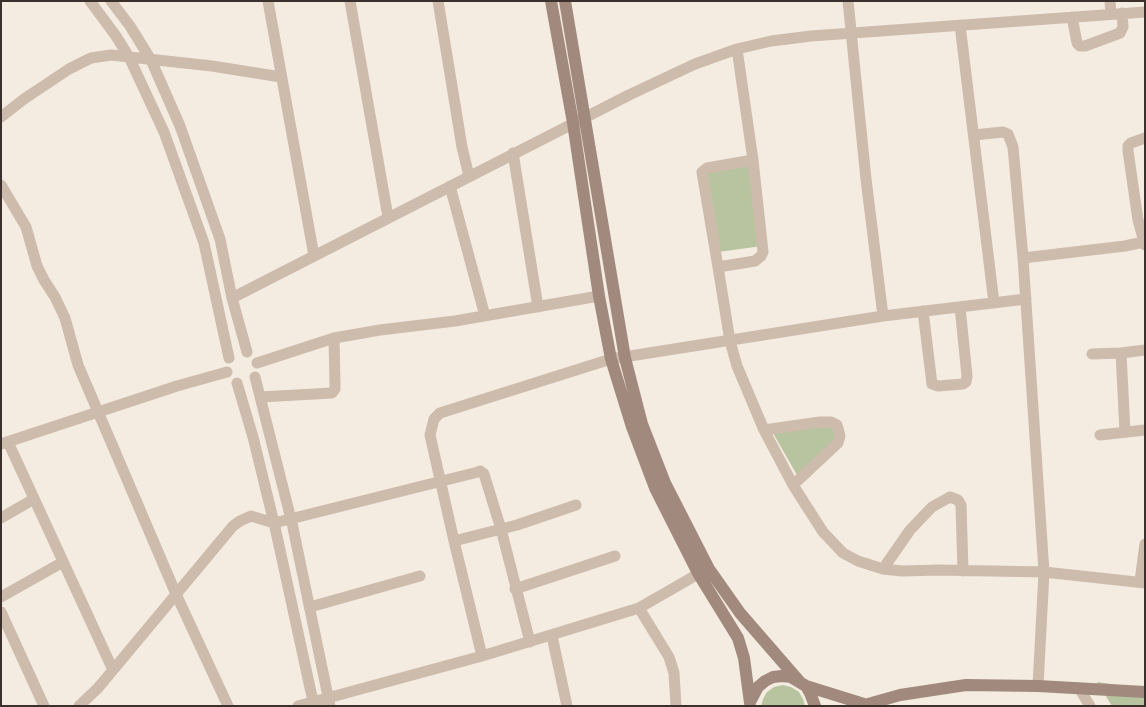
<!DOCTYPE html>
<style>
body{margin:0}
#map{position:relative;width:1146px;height:707px;overflow:hidden;background:#f4ebe1;font-family:Commissioner,sans-serif}
canvas{display:block}
.frame{position:absolute;inset:0;border:2px solid #3b302b;pointer-events:none}
</style>
<div id="map">
<canvas width="1146" height="707"></canvas>
<div class="frame"></div>
</div>
<script>
const c = document.querySelector('canvas').getContext('2d');
c.lineJoin = 'round';
function fill(path, color) { c.fillStyle = color; c.fill(path, 'evenodd'); }
const shape = rows => new Path2D(rows.map(r => 'M' + r).join(''));
function trace(path, color, width, dash) { c.strokeStyle = color; c.lineWidth = width; c.lineCap = dash ? 'butt' : 'round'; c.setLineDash(dash || []); c.stroke(path); }
const green = shape([
 [752,155,762,246,718,252,705,165],
 [834,421,838,437,797,475,773,433],
 [1097,682,1145,689,1145,706,1112,706],
 [783,685,791,687,799,692,803,699,805,706,761,706,763,699,767,692,774,687]
]);
const street = shape([
 [90,1,116,36,129,57,164,132,204,243,229,358],
 [111,1,130,26,151,60,180,126,220,239,232,298,247,352],
 [268,1,314,256],
 [350,1,388,217],
 [438,1,462,147,469,176],
 [848,1,866,179,883,316],
 [1110,1,1111,14],
 [1072,17,1077,43,1080,46,1085,46,1120,33,1123,27,1122,13],
 [960,25,994,303],
 [737,49,753,160,763,252,761,256,755,261,718,267,730,341,737,366,764,430,793,485,823,532,843,553,858,561,883,569,902,571,939,570,1044,572,1145,583],
 [1,117,24,99,69,69,91,58,111,55,212,66,281,77],
 [974,135,1003,132,1008,134,1013,147,1023,258,1044,572,1038,686],
 [1145,138,1131,143,1128,146,1128,151,1138,220,1145,245],
 [513,153,538,307],
 [1,185,26,227,37,266,44,280,55,297,65,318,78,365,176,594,228,706],
 [450,186,485,316],
 [1023,258,1125,246,1144,242],
 [718,267,702,172,707,168,753,160],
 [232,298,629,95,695,64,737,49,771,41,811,36,1145,12],
 [923,311,932,384,938,386,963,384,966,382,967,376,960,307],
 [1092,354,1121,353],
 [257,363,334,338,380,330,455,321,599,296],
 [255,377,292,523,330,706],
 [237,383,253,437,275,527,314,706],
 [260,397,332,393,335,389,335,383,334,338],
 [764,430,820,422,831,422,837,425,840,436,838,443,793,485],
 [1125,432,1121,353,1145,350],
 [1100,435,1145,430],
 [8,442,113,670],
 [1,444,177,386,227,372],
 [1,518,34,499],
 [454,541,517,525,576,505],
 [883,569,910,530,932,507,950,497,958,500,961,505,963,571],
 [1140,581,1145,544],
 [515,589,615,556],
 [1,597,63,562],
 [310,607,420,576],
 [639,608,669,657,674,673,676,706],
 [1,612,44,706],
 [552,636,567,706],
 [482,656,454,541,430,435,434,419,440,413,611,359,883,316,1026,299],
 [1079,688,1090,706],
 [79,706,98,688,233,526,240,521,251,516,274,523,478,472,480,471,484,474,501,529,530,642],
 [298,706,482,656,639,608,705,570]
]);
const secondary = shape([
 [551,1,573,123,599,296,611,359,632,427,655,488,698,573,738,638,744,658,750,703],
 [565,1,625,358,642,424,665,483,709,569,740,613,799,681],
 [806,686,864,704],
 [750,702,758,687,765,681,773,677,782,676,791,677,806,686,810,693,815,706],
 [861,706,900,695,966,685,1038,686,1145,692]
]);
fill(green, '#b8c4a0');
trace(street, '#cdbbac', 11);
trace(secondary, '#a18a7d', 12);
</script>
